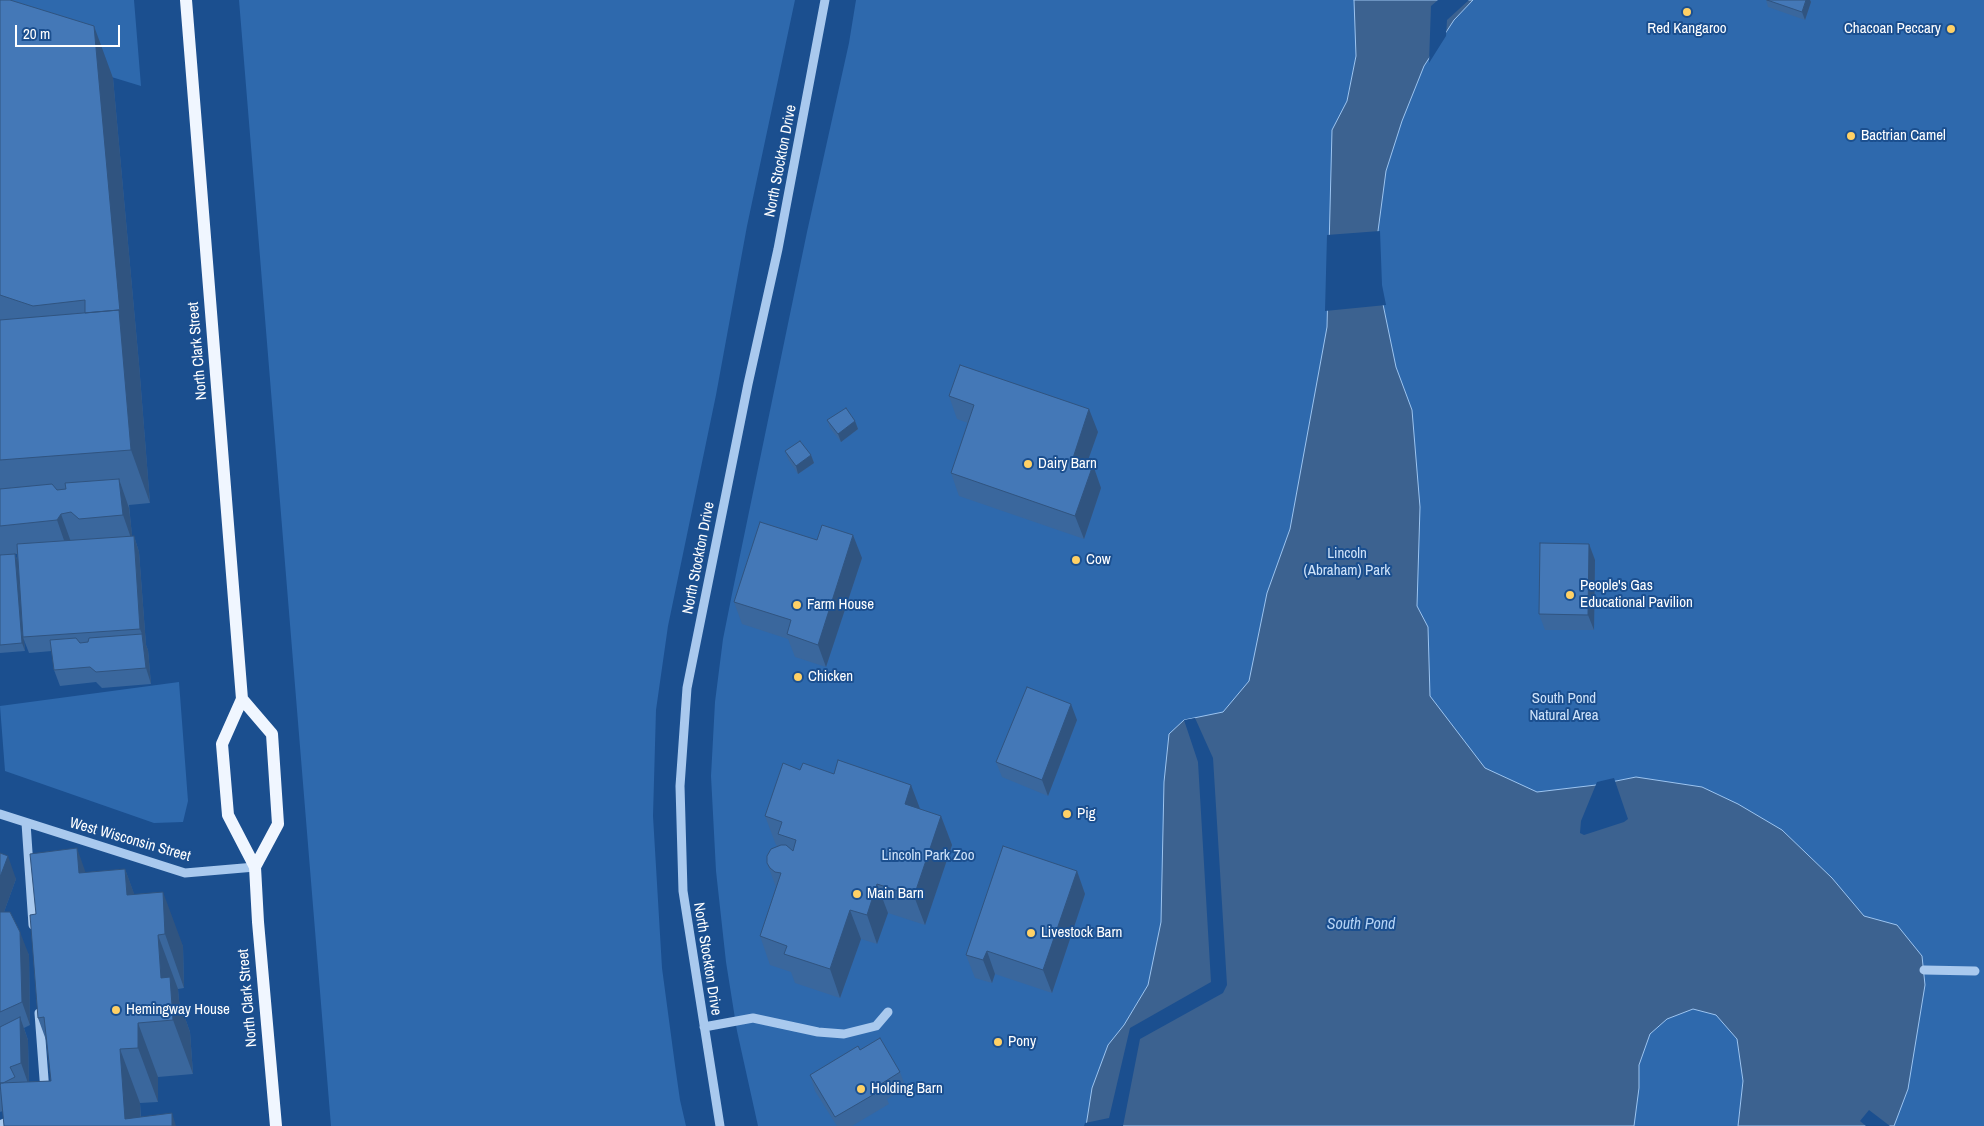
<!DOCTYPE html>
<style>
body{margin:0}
#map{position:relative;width:1984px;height:1126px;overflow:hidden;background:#1b4f8f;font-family:"Archivo Narrow",sans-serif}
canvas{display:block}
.scale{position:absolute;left:15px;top:25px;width:105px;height:22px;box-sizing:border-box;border:2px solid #fff;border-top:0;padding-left:6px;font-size:15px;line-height:18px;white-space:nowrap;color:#fff;-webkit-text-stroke:4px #1b4f8f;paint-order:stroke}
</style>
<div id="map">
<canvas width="1984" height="1126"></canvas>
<div class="scale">20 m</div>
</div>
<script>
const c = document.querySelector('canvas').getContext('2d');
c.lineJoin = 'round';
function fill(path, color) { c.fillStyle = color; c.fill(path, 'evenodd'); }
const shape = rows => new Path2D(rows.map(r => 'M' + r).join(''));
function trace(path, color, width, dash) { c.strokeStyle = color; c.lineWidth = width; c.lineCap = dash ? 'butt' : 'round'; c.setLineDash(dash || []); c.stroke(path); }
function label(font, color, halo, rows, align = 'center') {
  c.font = font + ' "Archivo Narrow",sans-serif'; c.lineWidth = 4; c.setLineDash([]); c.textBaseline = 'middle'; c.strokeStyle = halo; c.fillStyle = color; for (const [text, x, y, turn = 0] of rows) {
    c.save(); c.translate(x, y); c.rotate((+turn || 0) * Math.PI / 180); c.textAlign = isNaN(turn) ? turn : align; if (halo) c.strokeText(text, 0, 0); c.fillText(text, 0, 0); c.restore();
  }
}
const green = shape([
 [0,0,134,0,141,86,0,43],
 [239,0,795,0,747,226,716,395,668,626,656,710,653,816,662,968,675,1065,680,1100,686,1126,331,1126],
 [856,0,1984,0,1984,1126,758,1126,737,1031,726,962,716,871,711,776,715,702,723,639,732,594,807,232,849,43],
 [179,682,188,801,183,822,154,823,5,771,0,706]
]);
const water = shape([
 [1354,0,1473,0,1454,20,1424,66,1402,121,1386,171,1378,231,1379,285,1396,367,1412,410,1420,507,1417,606,1428,627,1430,696,1485,768,1537,792,1596,785,1636,777,1702,787,1738,804,1782,830,1832,878,1864,916,1897,925,1922,956,1925,985,1908,1089,1894,1126,1738,1126,1743,1081,1737,1039,1716,1015,1693,1009,1667,1019,1650,1034,1639,1065,1639,1088,1634,1126,1086,1126,1092,1088,1108,1045,1124,1025,1148,985,1161,922,1164,782,1169,734,1184,720,1223,712,1249,681,1267,593,1290,529,1327,327,1332,130,1347,101,1356,56,1354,0]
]);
const pier = shape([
 [1438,0,1469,0,1447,20,1446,36,1429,63,1431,6],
 [1380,231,1382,285,1386,305,1325,311,1327,235],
 [1195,718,1213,758,1227,985,1223,993,1140,1039,1123,1126,1084,1126,1085,1123,1109,1118,1130,1028,1211,982,1198,762,1184,720],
 [1614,778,1628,819,1624,822,1584,835,1580,833,1581,821,1597,782],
 [1869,1110,1890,1126,1866,1126,1860,1121]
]);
const minor = shape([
 [0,814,185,873,255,867],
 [26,823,33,925],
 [1924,970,1975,971],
 [39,1013,45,1092],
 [704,1027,753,1018,818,1032,844,1034,876,1026,888,1012],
 [0,1125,14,1119],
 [720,1126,683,891,680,786,687,688,748,384,778,249,825,0]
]);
const major = shape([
 [186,0,242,699,222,744,228,815,255,867,258,922,276,1126],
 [242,699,272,734,278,824,255,867]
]);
const wall = shape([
 [0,0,113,78,139,364,150,503,129,505,132,536,134,536,139,552,146,645,148,650,151,684,102,688,96,682,60,686,54,670,52,651,29,653,24,640,25,651,0,653],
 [15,554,17,554,18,562],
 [1766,0,1810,0,1811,2,1805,20,1768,7],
 [949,396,1098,432,1087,463,1093,465,1101,488,1084,539,959,496,951,473,968,423,957,419],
 [827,420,855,421,858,429,841,442,830,428],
 [785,451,811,455,814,463,798,474,788,459],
 [1589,544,1595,560,1594,630,1545,630,1539,614],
 [862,558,826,667,795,657,788,639,742,624,734,602],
 [1077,720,1048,796,1002,777,996,762],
 [800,770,911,785,920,810,941,816,952,845,925,925,888,913,877,944,861,939,840,998,795,983,791,972,770,965,760,936,776,887,767,863,778,846,776,845,765,816],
 [0,853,16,879,4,912,29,955,30,1025,24,1028,28,1040,29,1082,51,1081,46,1040,38,1018,36,914,86,873,125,869,134,894,183,946,184,988,178,989,179,1001,190,1032,193,1074,158,1077,158,1102,140,1103,141,1117,176,1126,3,1111,0,1112],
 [1077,871,1085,894,1052,993,995,974,992,983,975,978,966,955],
 [860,1050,900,1072,906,1088,887,1099,889,1104,852,1126,837,1126,815,1091,810,1075]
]);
const shadedWall = shape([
 [1806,0,1810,0,1811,2,1805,20,1802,12],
 [94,26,113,78,139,364,150,503,131,450],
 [1089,409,1098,432,1081,480,1073,458],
 [855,421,858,429,841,442,838,434],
 [811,455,814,463,798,474,796,466],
 [1093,465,1101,488,1084,539,1075,516],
 [119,479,129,508,133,544,123,515],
 [61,514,71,542,67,549,57,520],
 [853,535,862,558,826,667,818,645],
 [134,536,139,552,146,645,148,650,151,684,146,668,142,634,140,629],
 [1589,544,1595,560,1594,630,1588,615],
 [15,554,18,562,23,637,24,640,25,651,22,643],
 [1071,704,1077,720,1048,796,1042,780],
 [911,785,922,814,905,804],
 [941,816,952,845,925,925,914,896],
 [77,848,96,902,79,873],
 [8,856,16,879,0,923,0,877],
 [125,869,145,923,127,895],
 [1077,871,1085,894,1052,993,1043,970],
 [877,884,888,913,877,944,867,915],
 [163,892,183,946,184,988,165,934],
 [850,910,861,939,840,998,830,969],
 [20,932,29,955,30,1025,22,1002],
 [158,935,178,989,179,1001,190,1032,193,1074,173,1020,161,978],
 [987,951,995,974,992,983,983,960],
 [20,1017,28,1040,29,1086,21,1063],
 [138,1023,158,1077,158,1102,138,1048],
 [120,1049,140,1103,141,1126,125,1119],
 [172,1113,176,1126,172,1126]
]);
const building = shape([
 [0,0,10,0,94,26,120,312,119,310,85,313,85,300,33,306,0,295,0,0],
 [1767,0,1806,0,1802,12,1767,0],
 [119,310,131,450,0,460,0,320,119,310],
 [960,365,1089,409,1073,458,1093,465,1075,516,951,473,974,405,949,396,960,365],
 [846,408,855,421,838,434,827,420,846,408],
 [800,441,811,455,796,466,785,451,800,441],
 [119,479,123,515,79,519,71,512,61,514,57,520,0,526,0,489,52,484,57,490,66,489,65,483,119,479],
 [760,522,817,540,822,525,853,535,818,645,787,634,791,620,734,602,760,522],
 [134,536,140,629,23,637,17,544,134,536],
 [1540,543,1589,544,1588,615,1539,614,1540,543],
 [15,554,22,643,0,645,0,555,15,554],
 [142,634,146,668,96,672,90,667,54,670,50,640,76,638,80,643,88,642,89,638,142,634],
 [1027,687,1071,704,1042,780,996,762,1027,687],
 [838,760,911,785,905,804,941,816,914,896,877,884,867,915,850,910,830,969,784,954,787,946,760,936,781,873,775,872,770,868,767,863,767,856,771,849,781,845,786,845,793,851,796,840,778,834,782,822,765,816,783,763,800,770,803,763,834,774,838,760],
 [1003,846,1077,871,1043,970,987,951,983,960,966,955,1003,846],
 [77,848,79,873,125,869,127,895,163,892,165,934,158,935,161,978,170,977,173,1020,138,1023,138,1048,120,1049,125,1119,172,1113,172,1126,4,1126,0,1083,51,1081,44,1017,38,1018,30,915,36,914,30,854,77,848],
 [0,853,8,856,0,877,0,853],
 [0,912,10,912,20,932,22,1002,0,1012,0,912],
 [20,1017,21,1063,10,1067,15,1077,3,1083,0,1083,0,1085,0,1027,20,1017],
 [880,1038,900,1072,881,1084,883,1089,835,1117,810,1075,858,1046,860,1050,880,1038]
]);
const markers = [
 [1687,12,5,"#ffd166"],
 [1951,29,5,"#ffd166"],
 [1851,136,5,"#ffd166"],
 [1028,464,5,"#ffd166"],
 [1076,560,5,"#ffd166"],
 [1570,595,5,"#ffd166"],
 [797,605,5,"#ffd166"],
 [798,677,5,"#ffd166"],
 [1067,814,5,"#ffd166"],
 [857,894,5,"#ffd166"],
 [1031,933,5,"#ffd166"],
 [116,1010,5,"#ffd166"],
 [998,1042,5,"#ffd166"],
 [861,1089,5,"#ffd166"]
];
const poiNames = [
 ["Red Kangaroo",1687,29,"center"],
 ["Chacoan Peccary",1941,29,"right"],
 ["Bactrian Camel",1861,136],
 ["Dairy Barn",1038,464],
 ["Cow",1086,560],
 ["People's Gas",1580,586],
 ["Educational Pavilion",1580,603],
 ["Farm House",807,605],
 ["Chicken",808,677],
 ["Pig",1077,814],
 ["Main Barn",867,894],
 ["Livestock Barn",1041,933],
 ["Hemingway House",126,1010],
 ["Pony",1008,1042],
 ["Holding Barn",871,1089]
];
const streetNames = [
 ["North Stockton Drive",781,161,-79],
 ["North Clark Street",198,351,-95],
 ["North Stockton Drive",699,558,-79],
 ["West Wisconsin Street",130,840,16],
 ["North Stockton Drive",707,959,81],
 ["North Clark Street",248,998,-95]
];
const parkNames = [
 ["Lincoln",1347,554],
 ["(Abraham) Park",1347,571],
 ["South Pond",1564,699],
 ["Natural Area",1564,716],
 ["Lincoln Park Zoo",928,856]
];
const waterNames = [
 ["South Pond",1361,925]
];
fill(green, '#2e69ad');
fill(water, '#3c6290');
trace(water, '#9cc4f0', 1);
fill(pier, '#1b4f8f');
trace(minor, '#a9c9ee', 9);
trace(major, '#f0f6ff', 12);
fill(wall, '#3a679d');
fill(shadedWall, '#305480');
fill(building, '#4478b7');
trace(building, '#305480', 1);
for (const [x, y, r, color] of markers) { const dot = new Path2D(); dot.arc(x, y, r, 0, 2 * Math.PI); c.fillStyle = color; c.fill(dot); trace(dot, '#1b4f8f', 2); }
label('15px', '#fff', '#1b4f8f', poiNames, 'left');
label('15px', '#fff', '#1b4f8f', streetNames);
label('15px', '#cfe3fa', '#1b4f8f', parkNames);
label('italic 16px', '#b5d3f5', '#1b4f8f', waterNames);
</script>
